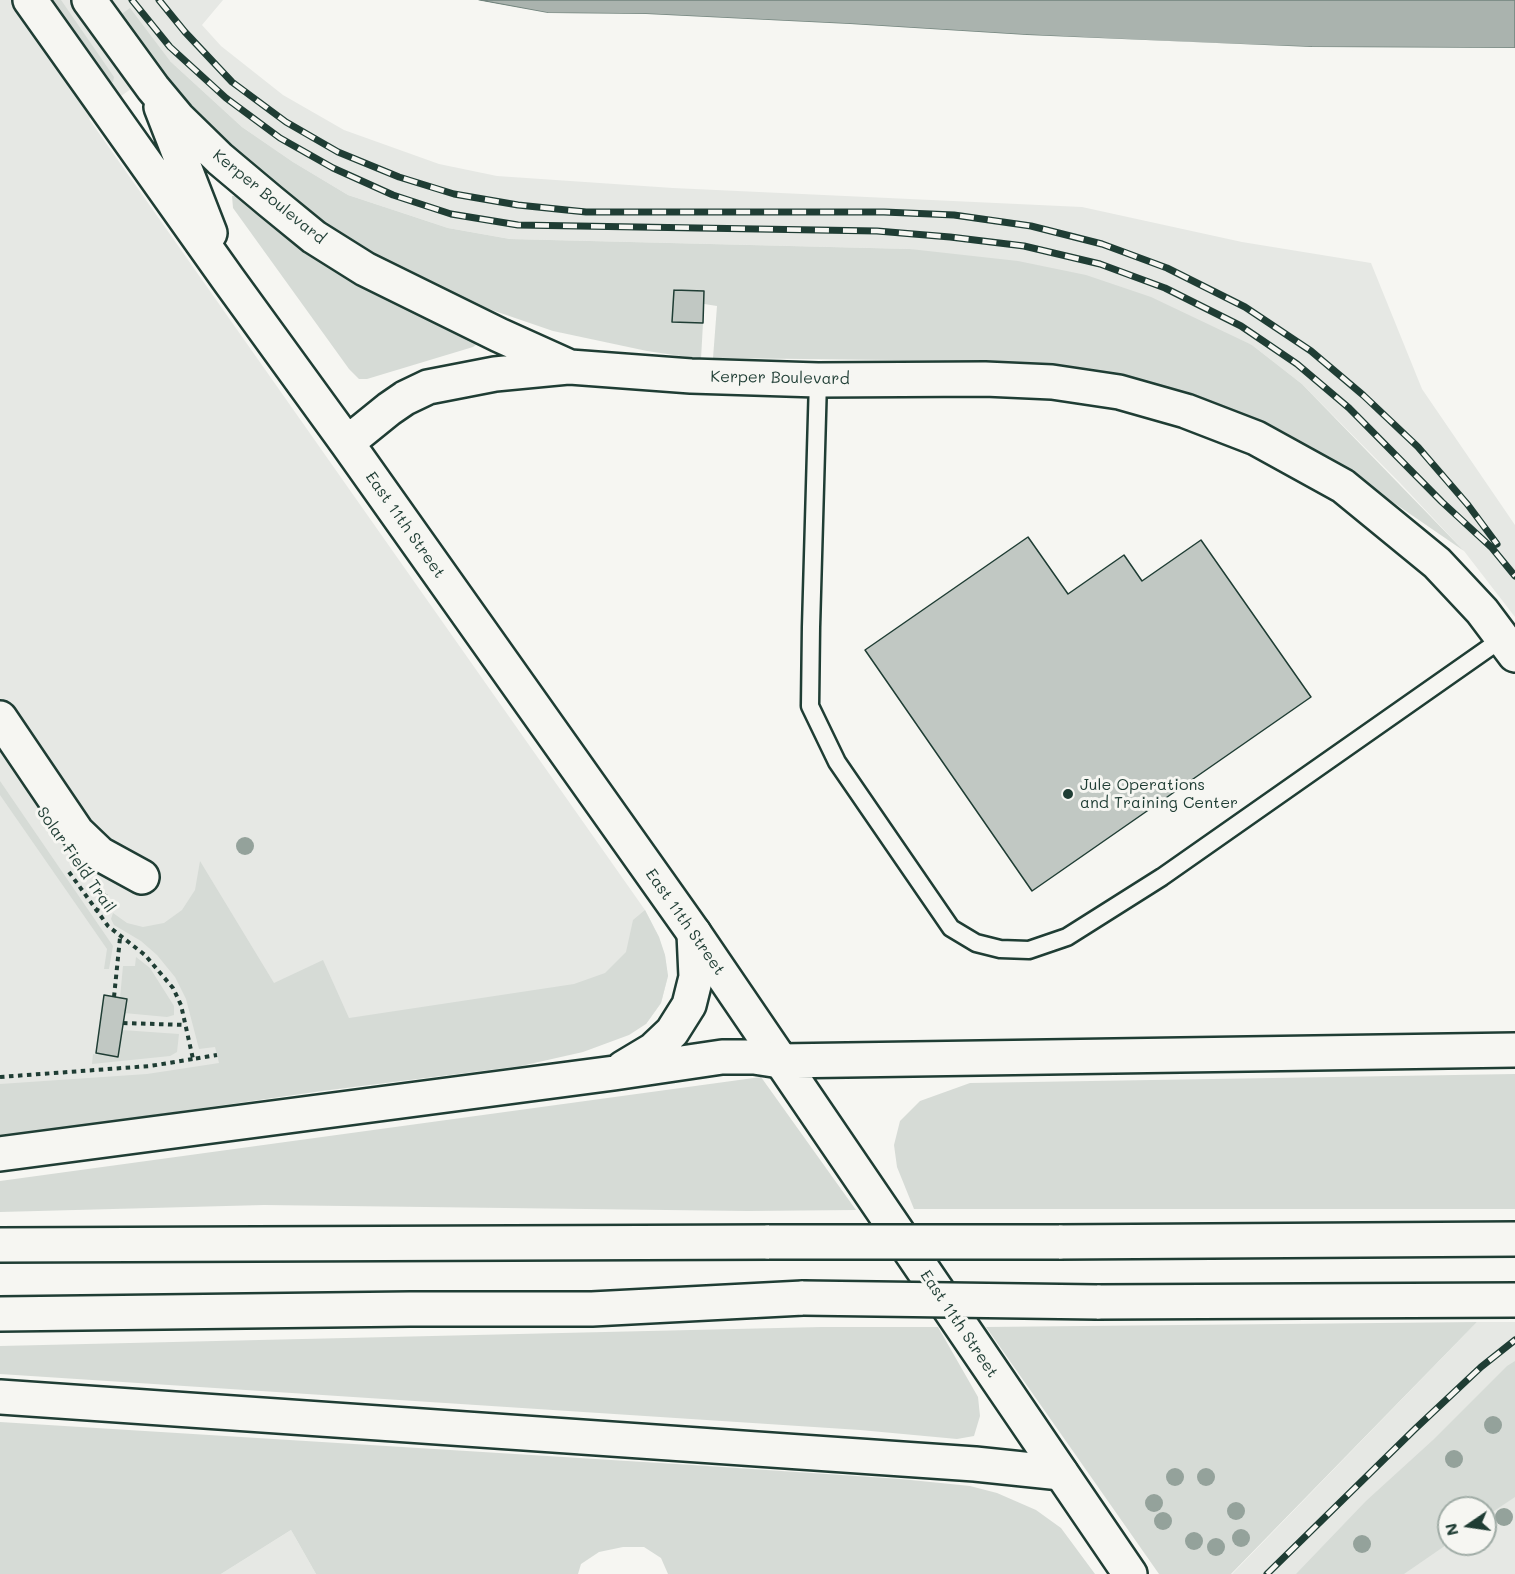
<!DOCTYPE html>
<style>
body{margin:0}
#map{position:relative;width:1515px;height:1574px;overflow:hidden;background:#f6f6f2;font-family:Mali,sans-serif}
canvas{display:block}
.north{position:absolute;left:1437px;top:1496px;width:60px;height:60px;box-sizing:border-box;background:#f6f6f2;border:2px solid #a0aca6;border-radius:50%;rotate:257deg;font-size:16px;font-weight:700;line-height:24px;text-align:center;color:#1f3d34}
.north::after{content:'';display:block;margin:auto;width:21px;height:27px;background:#1f3d34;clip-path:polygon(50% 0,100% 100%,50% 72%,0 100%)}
</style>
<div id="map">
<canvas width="1515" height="1574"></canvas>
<div class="north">N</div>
</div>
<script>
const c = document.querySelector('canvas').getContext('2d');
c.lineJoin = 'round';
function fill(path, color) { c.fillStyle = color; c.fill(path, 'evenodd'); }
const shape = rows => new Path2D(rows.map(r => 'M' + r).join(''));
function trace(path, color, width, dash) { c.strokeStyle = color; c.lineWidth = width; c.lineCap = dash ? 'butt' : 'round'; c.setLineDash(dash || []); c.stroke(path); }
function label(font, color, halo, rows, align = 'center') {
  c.font = font + ' Mali,sans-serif'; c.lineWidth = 6; c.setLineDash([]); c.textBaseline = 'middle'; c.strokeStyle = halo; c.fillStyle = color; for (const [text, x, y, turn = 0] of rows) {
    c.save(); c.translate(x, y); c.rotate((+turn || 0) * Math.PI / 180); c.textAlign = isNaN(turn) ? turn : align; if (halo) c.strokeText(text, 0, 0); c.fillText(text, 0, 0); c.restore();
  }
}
const built = shape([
 [0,0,223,0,202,25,221,46,283,95,344,130,439,164,497,176,673,188,1082,207,1242,242,1371,263,1422,389,1515,525,1515,617,1464,551,1400,483,1302,384,1252,345,910,249,510,239,448,228,348,195,293,162,242,127,170,61,89,119,645,910,659,937,665,955,668,976,661,1003,646,1024,0,1114],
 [1477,1322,1515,1322,1515,1574,1232,1574],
 [1449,1508,1485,1508,1485,1544,1449,1544],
 [291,1530,316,1574,221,1574]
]);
const green = shape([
 [51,0,61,0,114,77,113,82,109,82],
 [130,8,170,61,242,127,293,162,348,195,448,228,510,239,910,249,1018,261,1086,275,1151,297,1252,345,1302,384,1464,551,1330,459,1281,430,1205,401,1139,380,1072,367,986,361,713,358,717,306,704,304,704,291,674,290,673,322,703,323,701,359,647,351,553,331,483,307,400,272,328,228,273,188,171,88,116,18],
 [232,196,236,196,324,263,476,340,477,344,473,347,367,379,359,379,349,369,233,208],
 [0,781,113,946,109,969,104,969,107,949,0,795],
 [200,861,274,983,323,960,349,1018,574,984,605,973,626,952,633,920,645,910,659,937,665,955,668,976,661,1003,646,1024,629,1035,583,1052,521,1066,322,1091,0,1137,0,1084,147,1074,219,1063,215,1047,199,1049,186,999,175,977,157,955,141,941,114,925,111,919,113,913,127,923,143,927,164,923,182,910,195,890],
 [136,957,150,968,174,1006,174,1015,167,1017,124,1013,127,999,120,998,123,966,135,966],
 [122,1030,179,1034,177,1052,170,1056,92,1064,93,1054,118,1057],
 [1515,1074,1515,1209,914,1209,897,1167,894,1145,900,1121,920,1101,970,1083],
 [761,1077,856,1210,747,1211,264,1205,0,1212,0,1181],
 [1477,1322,1231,1574,1159,1574,986,1327],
 [821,1327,938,1327,978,1397,980,1416,974,1436,957,1439,860,1430,0,1374,0,1346],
 [1515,1361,1515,1497,1485,1517,1485,1508,1449,1508,1449,1543,1404,1574,1296,1574,1366,1501,1433,1440,1507,1366],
 [0,1422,692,1465,901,1479,970,1486,997,1493,1036,1510,1061,1528,1095,1574,668,1574,661,1558,644,1547,623,1547,599,1552,581,1564,578,1574,316,1574,291,1530,221,1574,0,1574]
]);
const water = shape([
 [479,0,1515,0,1515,48,1312,47,1194,43,1027,35,850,24,646,14,548,13,479,0]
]);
const pier = shape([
 [476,0,548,13,646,14,850,24,1027,35,1312,47,1515,48,1515,51,1312,50,1193,46,1027,38,850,27,646,17,548,16,480,4]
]);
const building = shape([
 [674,290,704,291,703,323,672,322,674,290],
 [1028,537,1068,594,1124,555,1142,581,1201,540,1311,697,1032,891,865,650,1028,537],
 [104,995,127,999,118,1057,96,1053,104,995]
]);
const path = shape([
 [69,872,108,926,145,955,173,988,181,1005,193,1059,217,1055],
 [96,912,106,894],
 [114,997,120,938],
 [123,1023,186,1025],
 [0,1077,150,1066,193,1059]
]);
const lane = shape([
 [818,380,811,627,810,706,837,762,951,928,976,943,1000,949,1029,950,1067,937,1162,877,1503,638]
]);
const street = shape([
 [0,718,77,832,100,854,142,877]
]);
const secondary = shape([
 [30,0,228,279,347,443,694,933,1130,1574],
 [89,0,153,88,178,118,220,159,270,201,314,237,365,269,499,335,570,367,691,376,818,380,985,379,1052,382,1119,392,1186,411,1256,438,1343,486,1437,563,1482,611,1515,655],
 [161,107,210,233],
 [347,443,389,409,405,398,428,387,495,374,568,367],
 [780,1061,1515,1050]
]);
const highway = shape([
 [623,1068,653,1050,672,1032,689,1005,696,977,694,933],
 [0,1154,614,1073,722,1057,754,1057,780,1061],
 [1059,1242,1515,1239],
 [0,1245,769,1242],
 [1097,1302,1515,1300],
 [0,1314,410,1309,592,1309,803,1298],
 [0,1397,975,1464,1061,1473]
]);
const rail = shape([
 [132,0,170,47,226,98,280,138,333,168,393,195,451,214,518,225,877,231,950,237,1024,246,1100,264,1165,288,1241,326,1297,364,1349,408,1442,502,1492,548,1515,576],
 [159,0,185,32,232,82,286,122,338,152,399,177,454,194,518,205,586,212,884,212,954,215,1031,226,1102,244,1167,268,1245,307,1311,351,1363,395,1418,447,1468,505,1497,544],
 [1267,1574,1415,1429,1481,1367,1515,1340]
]);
const highwayBridge = shape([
 [769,1242,1059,1242],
 [803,1298,1097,1302]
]);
const trees = [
 [245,846],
 [1493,1425],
 [1454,1459],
 [1175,1477],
 [1206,1477],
 [1154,1503],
 [1236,1511],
 [1504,1517],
 [1163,1521],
 [1241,1538],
 [1194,1541],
 [1362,1544],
 [1216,1547]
];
const markers = [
 [1068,794,6,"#1f3d34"]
];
const streetNames = [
 ["Kerper Boulevard",269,197,39],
 ["Kerper Boulevard",780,378,1],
 ["East 11th Street",405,525,55],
 ["Solar Field Trail",76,860,55],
 ["East 11th Street",685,922,55],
 ["East 11th Street",959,1324,56]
];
const poiNames = [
 ["Jule Operations",1080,785],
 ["and Training Center",1080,803]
];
fill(built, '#e6e8e4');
fill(green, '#d6dbd6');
fill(water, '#aab3ae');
trace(water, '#72847d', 1.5);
fill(pier, '#f6f6f2');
fill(building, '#c1c8c3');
trace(building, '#1f3d34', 1.5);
trace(lane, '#1f3d34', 21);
trace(street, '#1f3d34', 38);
trace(secondary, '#1f3d34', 38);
trace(highway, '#1f3d34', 38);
trace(path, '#1f3d34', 4, [4.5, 4.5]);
trace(lane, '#f6f6f2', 16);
trace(street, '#f6f6f2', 33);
trace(secondary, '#f6f6f2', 33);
trace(highway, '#f6f6f2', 33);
trace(rail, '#1f3d34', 7);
trace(rail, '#f6f6f2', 4.5, [14]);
trace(highwayBridge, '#1f3d34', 38, []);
trace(highwayBridge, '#f6f6f2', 33);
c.fillStyle = '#94a29b';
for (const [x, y] of trees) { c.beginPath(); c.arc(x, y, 9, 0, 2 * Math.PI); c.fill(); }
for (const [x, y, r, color] of markers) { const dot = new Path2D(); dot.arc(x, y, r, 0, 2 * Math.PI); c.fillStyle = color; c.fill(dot); trace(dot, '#f6f6f2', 2); }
label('16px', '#1f3d34', '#f6f6f2', streetNames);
label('16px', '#1f3d34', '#f6f6f2', poiNames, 'left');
</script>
